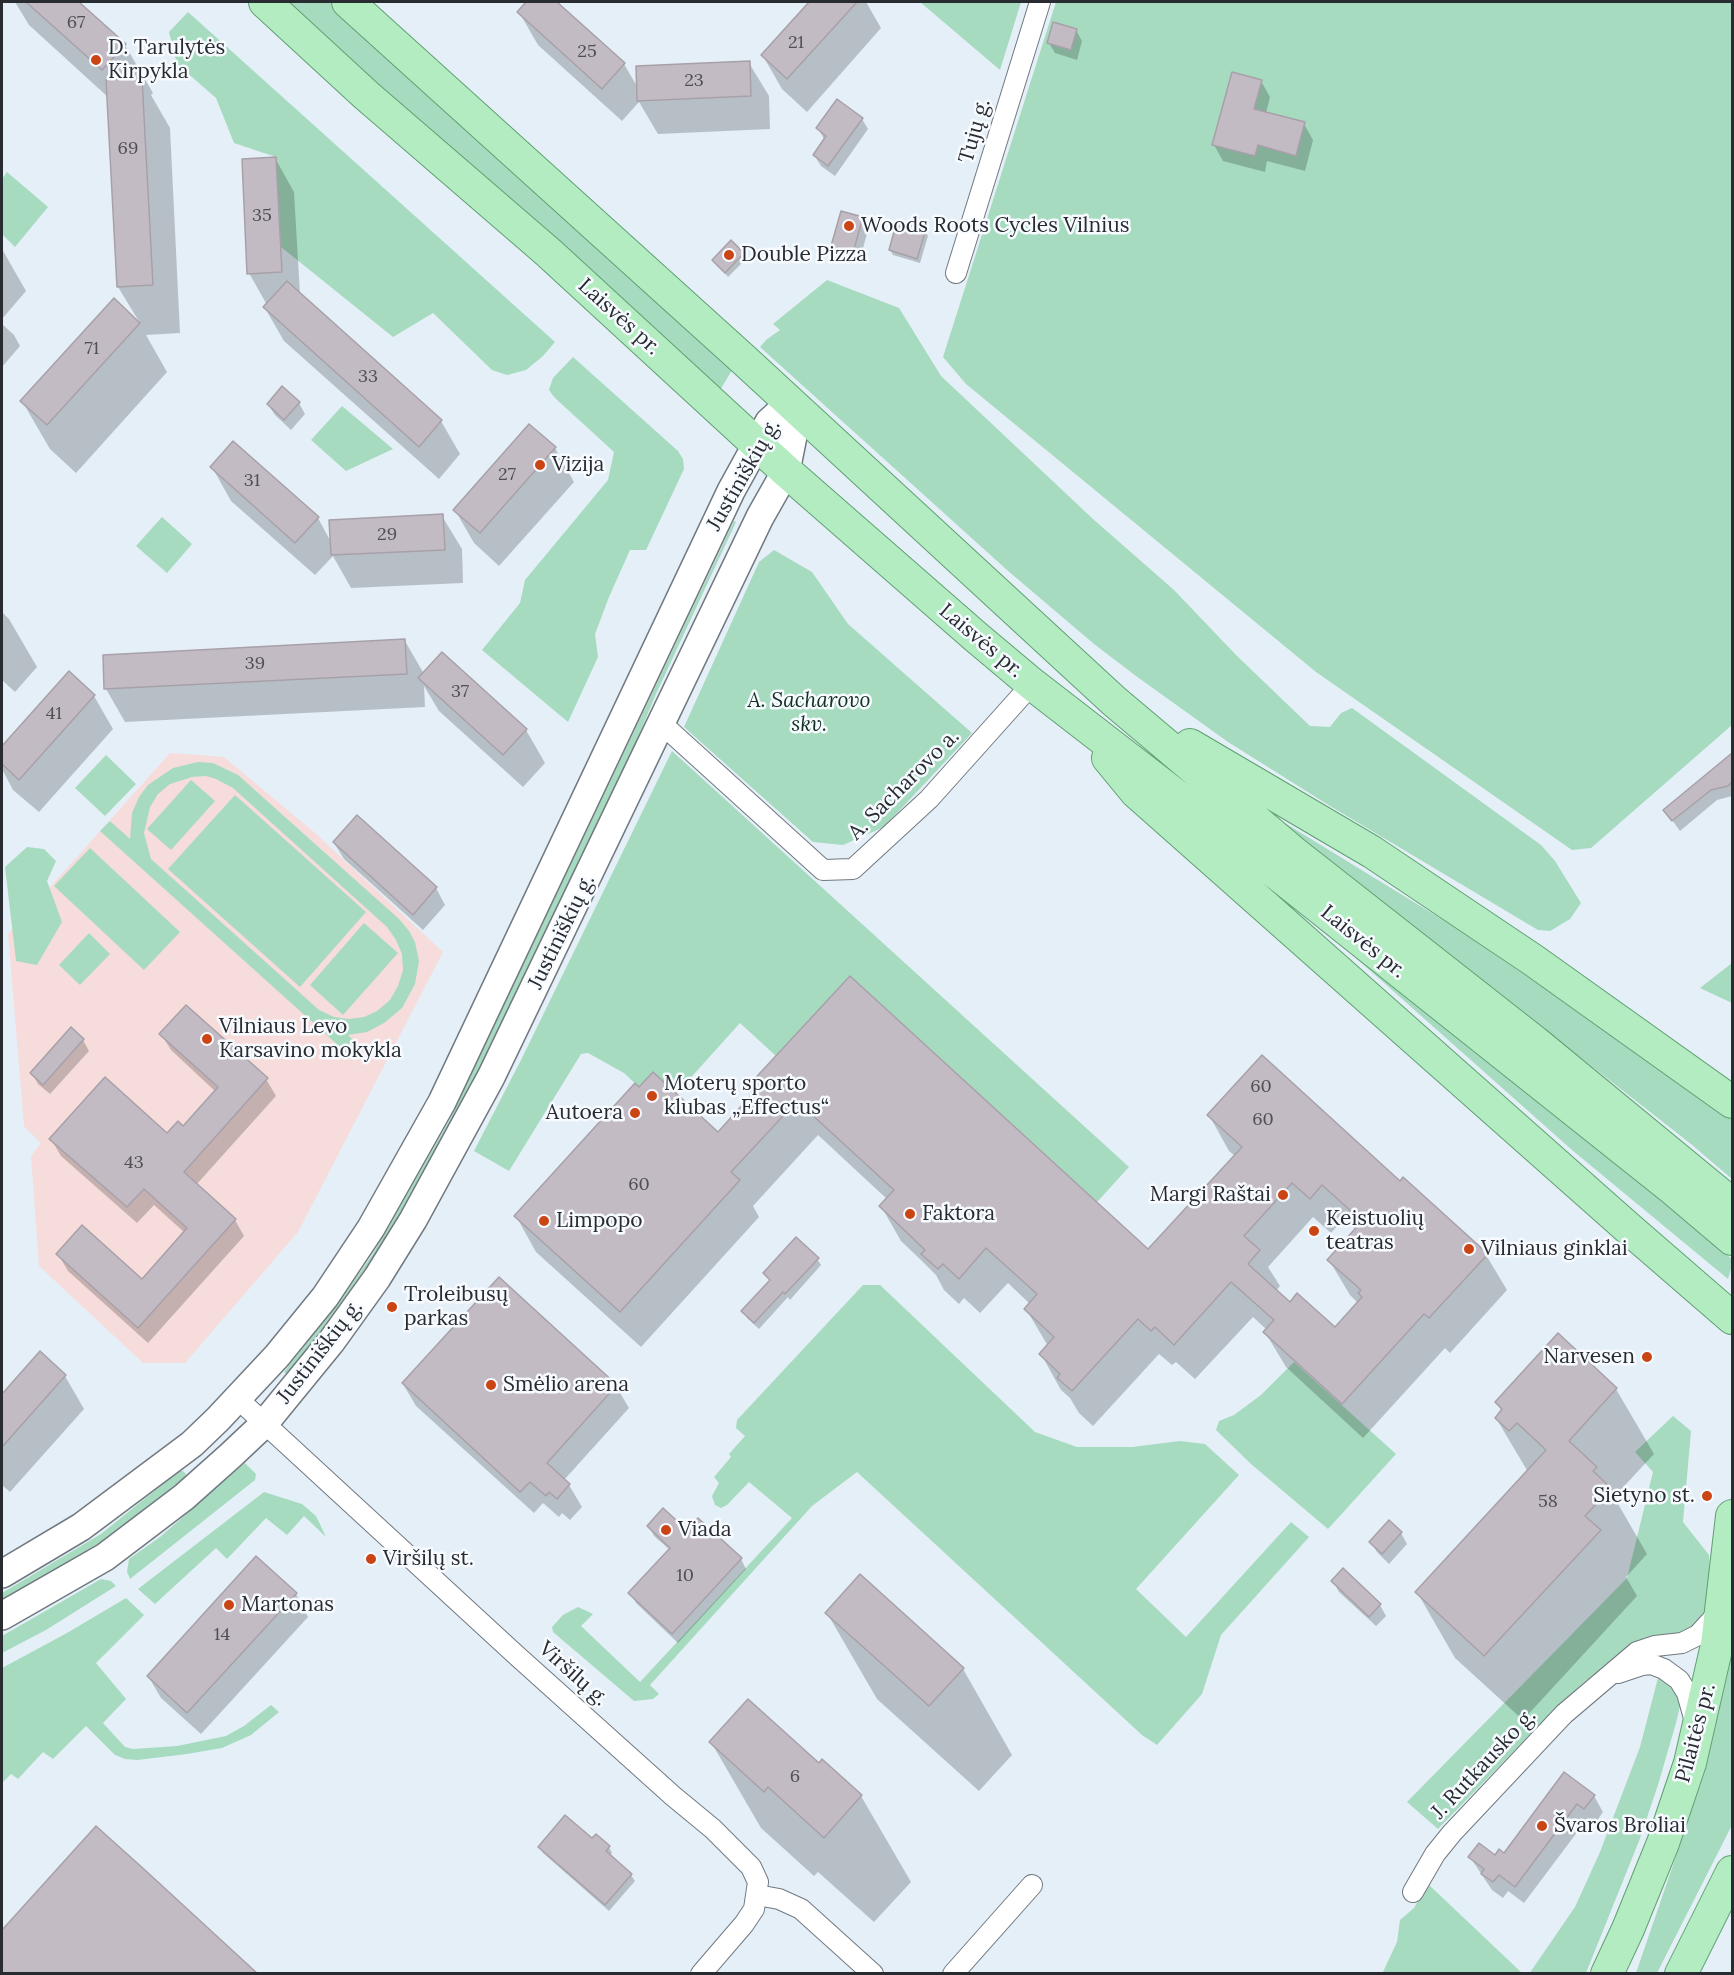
<!DOCTYPE html>
<meta charset="utf-8">
<style>
body{margin:0}
#map{position:relative;width:1734px;height:1975px;overflow:hidden;background:#e5eff8;font-family:Lora,serif}
canvas{display:block}
.frame{position:absolute;inset:0;border:3px solid #282b2f;pointer-events:none}
</style>
<div id="map">
<canvas width="1734" height="1975"></canvas>
<div class="frame"></div>
</div>
<script>
const c = document.querySelector('canvas').getContext('2d');
c.lineJoin = 'round';
function fill(path, color) { c.fillStyle = color; c.fill(path, 'evenodd'); }
const shape = rows => new Path2D(rows.map(r => 'M' + r).join(''));
function trace(path, color, width, dash) { c.strokeStyle = color; c.lineWidth = width; c.lineCap = dash ? 'butt' : 'round'; c.setLineDash(dash || []); c.stroke(path); }
function label(font, color, halo, rows, align = 'center') {
  c.font = font + ' Lora,serif'; c.lineWidth = 5; c.setLineDash([]); c.textBaseline = 'middle'; c.strokeStyle = halo; c.fillStyle = color; for (const [text, x, y, turn = 0] of rows) {
    c.save(); c.translate(x, y); c.rotate((+turn || 0) * Math.PI / 180); c.textAlign = isNaN(turn) ? turn : align; if (halo) c.strokeText(text, 0, 0); c.fillText(text, 0, 0); c.restore();
  }
}
const education = shape([
 [170,753,224,757,315,833,443,952,298,1232,185,1363,143,1363,39,1266,31,1156,41,1143,24,1126,8,934]
]);
const green = shape([
 [285,2,332,2,524,175,732,370,719,392],
 [920,2,1021,2,1000,70],
 [1056,2,1732,2,1732,725,1591,848,1572,850,1316,672,966,384,943,357],
 [188,12,555,342,543,356,526,370,507,375,492,370,433,313,393,337,281,247,276,157,234,143,216,98,177,64,169,32],
 [7,172,48,207,15,247,2,234,2,179],
 [827,280,899,308,941,376,1093,519,1174,590,1237,656,1310,726,1330,727,1341,713,1352,708,1541,845,1555,861,1581,903,1570,919,1550,931,1538,930,1330,806,1228,742,1136,676,1094,644,1007,570,760,347,766,340,780,330,773,324],
 [573,357,678,451,683,459,684,469,646,550,630,550,609,597,595,634,598,657,568,722,482,650,520,603,525,580,608,480,614,452,555,398,549,390,553,378],
 [342,406,393,449,346,471,311,440],
 [162,517,192,544,167,573,136,546],
 [734,521,736,522,656,694,608,809,513,1008,415,1191,373,1261,335,1318,288,1375,284,1372,337,1305,372,1255,449,1121],
 [774,550,812,572,848,624,972,733,884,827,843,845,813,842,684,727,759,562],
 [672,751,1129,1167,1097,1202,850,976,776,1056,740,1023,676,1094,639,1087,624,1073,588,1053,581,1054,509,1171,474,1151,521,1060],
 [106,755,136,784,105,816,75,788],
 [198,762,213,763,238,775,399,919,409,931,415,942,419,961,415,984,402,1008,384,1023,367,1032,348,1035,359,1046,350,1056,100,831,110,821,130,839,132,813,139,797,148,785,173,768],
 [206,776,216,779,233,788,387,927,396,940,402,954,403,970,398,986,390,1000,377,1011,364,1017,349,1019,334,1017,319,1010,151,859,144,833,150,807,158,794,170,784,192,777],
 [191,780,215,801,171,850,147,829],
 [235,795,366,912,300,987,168,869],
 [1267,812,1448,923,1574,1008,1732,1120,1732,1179,1691,1144],
 [27,847,44,849,56,861,47,881,62,922,37,965,16,961,5,867],
 [90,848,180,932,144,970,54,886],
 [364,923,398,953,343,1015,310,985],
 [89,933,110,954,80,985,59,965],
 [1347,950,1589,1140,1732,1259,1732,1266,1728,1279,1572,1150],
 [1732,963,1732,1003,1700,988],
 [863,1285,880,1285,1035,1432,1077,1447,1132,1447,1180,1441,1205,1444,1239,1475,1136,1589,1186,1637,1291,1522,1309,1537,1221,1635,1202,1694,1157,1745,1142,1735,857,1472,812,1506,650,1685,659,1694,653,1699,634,1701,553,1632,552,1627,563,1615,578,1607,593,1614,581,1626,640,1682,792,1518,749,1482,727,1505,721,1508,715,1505,712,1496,719,1483,714,1477,731,1457,729,1454,745,1436,736,1428,737,1420],
 [1294,1362,1396,1454,1328,1529,1251,1464,1216,1430,1219,1421,1234,1415,1261,1395],
 [1673,1416,1691,1431,1683,1522,1709,1555,1711,1592,1706,1613,1699,1623,1688,1631,1619,1657,1582,1684,1551,1713,1438,1829,1407,1802,1627,1578,1653,1472,1635,1452],
 [245,1463,256,1474,255,1480,130,1579,127,1572,129,1559,160,1537],
 [179,1471,183,1471,186,1474,184,1478,101,1542,2,1602,2,1593,101,1534],
 [264,1492,302,1504,316,1516,326,1537,304,1516,287,1535,266,1518,227,1559,216,1548,155,1604,138,1589],
 [101,1579,111,1581,116,1586,46,1630,2,1653,2,1636],
 [126,1598,144,1615,96,1663,126,1699,103,1723,125,1747,133,1749,177,1746,226,1736,244,1726,271,1705,279,1712,251,1735,222,1748,187,1754,137,1760,125,1759,115,1755,86,1726,53,1759,43,1752,18,1779,11,1774,2,1783,2,1668,67,1633],
 [1732,1655,1732,1825,1657,1973,1636,1973,1705,1772],
 [1659,1674,1667,1677,1678,1694,1680,1706,1676,1723,1658,1785,1639,1841,1586,1973,1529,1974,1575,1907,1600,1852,1640,1747],
 [1428,1884,1522,1973,1382,1974,1397,1942,1400,1920,1414,1908]
]);
const shadow = shape([
 [15,2,77,2,125,45,153,93,151,95,170,128,180,333,146,335,167,372,76,473,50,449,22,401,140,323,118,287,109,98,29,25],
 [528,2,555,2,624,64,638,88,749,63,769,96,770,129,658,134,639,102,622,121,538,45,519,12],
 [811,2,866,2,881,28,807,112,782,89,763,56],
 [1076,30,1082,41,1077,60,1055,53,1049,43],
 [1261,81,1270,97,1266,113,1304,124,1313,140,1305,171,1267,161,1265,172,1223,161,1214,145],
 [862,119,868,129,835,176,821,166,814,155,824,139,818,128],
 [275,158,294,192,300,294,441,421,460,454,439,479,284,341,265,308,267,305,249,273],
 [862,219,868,230,859,263,838,257,832,246],
 [925,231,928,236,920,263,893,255,890,250],
 [2,249,26,291,2,319],
 [743,254,746,259,728,277,714,260],
 [2,324,14,335,20,346,2,367],
 [299,403,305,414,291,430,275,415,268,404],
 [555,448,574,482,499,566,474,543,455,510],
 [212,467,318,518,331,542,442,516,462,549,463,583,351,588,333,556,315,575,231,501],
 [2,612,9,619,37,667,15,692,2,680],
 [405,641,424,674,526,730,545,763,523,787,439,711,424,686,425,707,125,722,106,689,104,656],
 [69,673,94,696,113,729,39,812,13,790,2,769,2,748],
 [1732,754,1732,796,1717,800,1680,831,1665,810],
 [357,817,436,888,445,905,423,930,344,859,334,843],
 [850,978,1149,1251,1235,1156,1229,1151,1209,1115,1400,1183,1486,1255,1507,1290,1450,1353,1445,1348,1363,1438,1286,1367,1265,1332,1267,1330,1253,1317,1195,1379,1176,1362,1172,1365,1159,1354,1093,1426,1079,1413,1070,1398,1061,1390,1041,1354,1048,1346,1026,1309,1030,1304,1008,1283,980,1313,964,1298,959,1304,944,1290,936,1275,922,1261,901,1241,881,1206,887,1199,818,1135,753,1206,759,1217,641,1347,536,1252,516,1216,718,1134,753,1095,749,1087],
 [1313,1217,1331,1233,1343,1219,1356,1230,1329,1260,1350,1295,1358,1303,1335,1329,1290,1304,1276,1291,1280,1286,1268,1267],
 [71,1029,83,1040,89,1051,50,1094,38,1084,32,1073],
 [161,1034,266,1079,276,1096,196,1185,235,1220,244,1236,148,1343,68,1271,58,1254,142,1281,185,1233,154,1205,137,1223,61,1156,51,1139,168,1135,184,1128,216,1092,171,1050],
 [817,1259,821,1265,790,1300,788,1297,759,1329,747,1318,743,1311,771,1282,765,1273],
 [499,1279,616,1386,629,1408,564,1480,569,1485,582,1507,570,1520,562,1513,559,1517,543,1503,534,1513,416,1406,403,1384],
 [40,1353,65,1376,84,1409,10,1492,2,1485,2,1397],
 [1616,1389,1654,1454,1614,1497,1647,1554,1626,1577,1637,1596,1523,1720,1455,1658,1417,1592,1528,1472,1496,1418,1502,1412,1497,1403],
 [1389,1522,1401,1533,1407,1544,1389,1564,1377,1552,1371,1542],
 [649,1526,687,1532,741,1559,746,1569,678,1643,636,1603,630,1593,670,1550,654,1536],
 [1333,1581,1380,1605,1386,1616,1376,1626,1339,1592],
 [296,1594,308,1617,201,1734,161,1698,148,1676],
 [827,1613,963,1669,1012,1755,979,1791,877,1699],
 [711,1742,819,1765,822,1761,861,1796,911,1882,874,1922,818,1872,814,1876,761,1828],
 [1564,1774,1594,1796,1603,1812,1594,1825,1587,1819,1524,1903,1508,1891,1503,1898,1492,1890,1470,1857,1504,1855],
 [97,1828,256,1974,2,1974,2,1933],
 [592,1841,609,1847,612,1853,610,1856,631,1875,635,1881,609,1911,543,1853,540,1847]
]);
const building = shape([
 [26,2,79,2,126,44,102,70,26,2],
 [526,2,557,2,625,63,602,89,517,12,526,2],
 [809,2,857,2,787,79,761,55,809,2],
 [1053,22,1077,29,1071,50,1047,43,1053,22],
 [750,61,751,96,637,101,636,66,750,61],
 [1232,72,1262,80,1254,109,1305,122,1296,156,1258,145,1255,156,1212,145,1232,72],
 [142,78,153,285,117,287,106,80,142,78],
 [837,99,863,118,828,166,813,155,826,136,816,128,837,99],
 [276,157,282,272,247,274,242,159,276,157],
 [841,211,863,217,853,253,831,246,841,211],
 [897,221,926,229,917,259,889,250,897,221],
 [731,240,744,253,725,273,712,260,731,240],
 [287,281,442,420,419,447,263,307,287,281],
 [114,298,140,323,47,425,20,401,114,298],
 [282,386,300,402,284,420,267,404,282,386],
 [529,424,556,447,480,533,453,510,529,424],
 [233,441,319,517,295,543,210,467,233,441],
 [443,514,445,550,331,555,329,520,443,514],
 [405,639,407,674,104,689,103,655,405,639],
 [442,652,527,729,503,755,418,678,442,652],
 [69,671,95,695,19,780,2,764,2,746,69,671],
 [1732,753,1732,782,1728,786,1711,790,1672,821,1663,810,1732,753],
 [357,815,437,887,413,915,333,842,357,815],
 [850,976,1148,1249,1242,1147,1207,1115,1262,1055,1400,1181,1403,1177,1488,1254,1429,1318,1424,1314,1342,1404,1263,1332,1274,1320,1231,1282,1174,1345,1155,1327,1151,1331,1138,1319,1072,1391,1057,1378,1060,1374,1039,1354,1054,1337,1024,1309,1037,1294,986,1248,959,1279,943,1264,938,1269,921,1254,925,1250,879,1206,894,1190,797,1101,731,1172,740,1180,620,1312,514,1216,635,1083,639,1087,653,1072,718,1132,753,1093,747,1087,850,976],
 [1292,1183,1310,1199,1322,1185,1362,1221,1327,1260,1361,1290,1358,1293,1362,1297,1335,1327,1297,1293,1290,1302,1248,1264,1260,1250,1244,1236,1292,1183],
 [186,1005,268,1078,184,1172,236,1219,138,1328,56,1254,82,1225,142,1279,187,1228,144,1189,127,1207,49,1139,105,1077,167,1133,178,1121,183,1126,218,1087,159,1034,186,1005],
 [71,1027,84,1039,43,1085,30,1073,71,1027],
 [796,1237,819,1258,785,1294,783,1292,754,1323,741,1311,770,1280,763,1273,796,1237],
 [499,1277,617,1385,547,1463,570,1484,557,1499,549,1492,546,1496,530,1482,520,1492,402,1383,499,1277],
 [1558,1333,1617,1388,1569,1441,1597,1467,1593,1471,1611,1488,1585,1516,1601,1530,1484,1656,1415,1592,1546,1450,1517,1423,1509,1431,1495,1418,1502,1409,1495,1402,1558,1333],
 [40,1351,66,1375,2,1447,2,1394,40,1351],
 [663,1508,687,1530,698,1518,742,1558,672,1634,628,1593,670,1548,647,1526,663,1508],
 [1389,1520,1402,1532,1382,1554,1369,1542,1389,1520],
 [256,1556,297,1593,187,1713,147,1676,256,1556],
 [1343,1568,1381,1604,1369,1617,1331,1581,1343,1568],
 [860,1574,964,1668,929,1706,825,1613,860,1574],
 [748,1699,819,1763,822,1759,862,1795,824,1838,768,1787,764,1792,709,1742,748,1699],
 [1564,1772,1595,1795,1584,1809,1577,1804,1515,1887,1499,1875,1493,1882,1481,1874,1484,1869,1468,1857,1479,1843,1495,1855,1499,1849,1504,1853,1564,1772],
 [565,1815,592,1838,596,1834,610,1846,606,1851,632,1874,605,1905,538,1847,565,1815],
 [96,1826,146,1871,258,1974,2,1974,2,1930,96,1826]
]);
const minor = shape([
 [956,273,1040,2],
 [662,724,823,870,853,869,929,799,1032,684],
 [238,1399,515,1654,673,1796,713,1829,751,1867,758,1882,754,1909,744,1924,701,1974],
 [1618,1673,1642,1665,1651,1664,1664,1669,1679,1680,1687,1693,1696,1725],
 [1413,1892,1435,1854,1452,1833,1564,1714,1637,1652,1655,1646,1682,1643,1698,1635,1720,1611],
 [757,1895,779,1899,801,1909,873,1974],
 [953,1974,1032,1885]
]);
const secondary = shape([
 [2,1574,81,1527,192,1444,218,1419,277,1356,325,1297,371,1228,442,1102,731,491,769,422,781,411,793,406,795,426,786,471,760,517,491,1077,413,1220,377,1278,331,1342,264,1424,230,1456,184,1497,105,1557,2,1616]
]);
const primary = shape([
 [265,2,366,95,549,253,786,471,976,637,1032,684,1280,876,1673,1189,1732,1239],
 [348,2,743,359,1114,701,1293,852,1535,1042,1732,1204],
 [1190,745,1372,852,1533,960,1732,1102],
 [1108,758,1136,792,1627,1227,1732,1318],
 [1607,1974,1628,1929,1663,1843,1690,1763,1717,1645,1732,1516],
 [1681,1974,1732,1872]
]);
const markers = [
 [96,60,6,"#cb4413"],
 [849,226,6,"#cb4413"],
 [729,255,6,"#cb4413"],
 [540,465,6,"#cb4413"],
 [207,1039,6,"#cb4413"],
 [652,1096,6,"#cb4413"],
 [635,1113,6,"#cb4413"],
 [1283,1195,6,"#cb4413"],
 [910,1214,6,"#cb4413"],
 [544,1221,6,"#cb4413"],
 [1314,1231,6,"#cb4413"],
 [1469,1249,6,"#cb4413"],
 [392,1307,6,"#cb4413"],
 [1647,1357,6,"#cb4413"],
 [491,1385,6,"#cb4413"],
 [1707,1496,6,"#cb4413"],
 [666,1530,6,"#cb4413"],
 [371,1559,6,"#cb4413"],
 [229,1605,6,"#cb4413"],
 [1542,1826,6,"#cb4413"]
];
const numberNames = [
 ["67",76,23],
 ["21",796,43],
 ["25",587,52],
 ["23",694,81],
 ["69",128,149],
 ["35",262,216],
 ["71",92,349],
 ["33",368,377],
 ["27",507,475],
 ["31",252,481],
 ["29",387,535],
 ["39",255,664],
 ["37",460,692],
 ["41",54,714],
 ["60",1261,1087],
 ["60",1263,1120],
 ["43",134,1163],
 ["60",639,1185],
 ["58",1548,1502],
 ["10",685,1576],
 ["14",222,1635],
 ["6",795,1777]
];
const poiNames = [
 ["D. Tarulytės",108,48],
 ["Kirpykla",108,72],
 ["Woods Roots Cycles Vilnius",861,226],
 ["Double Pizza",741,255],
 ["Vizija",552,465],
 ["Vilniaus Levo",219,1027],
 ["Karsavino mokykla",219,1051],
 ["Moterų sporto",664,1084],
 ["klubas „Effectus“",664,1108],
 ["Autoera",623,1113,"right"],
 ["Margi Raštai",1271,1195,"right"],
 ["Faktora",922,1214],
 ["Keistuolių",1326,1219],
 ["teatras",1326,1243],
 ["Limpopo",556,1221],
 ["Vilniaus ginklai",1481,1249],
 ["Troleibusų",404,1295],
 ["parkas",404,1319],
 ["Narvesen",1635,1357,"right"],
 ["Smėlio arena",503,1385],
 ["Sietyno st.",1695,1496,"right"],
 ["Viada",678,1530],
 ["Viršilų st.",383,1559],
 ["Martonas",241,1605],
 ["Švaros Broliai",1554,1826]
];
const streetNames = [
 ["Tujų g.",975,131,-74],
 ["Laisvės pr.",619,317,42],
 ["Justiniškių g.",744,475,-60],
 ["Laisvės pr.",981,641,40],
 ["A. Sacharovo a.",904,785,-45],
 ["Justiniškių g.",562,932,-64],
 ["Laisvės pr.",1363,942,39],
 ["Justiniškių g.",320,1352,-52],
 ["Viršilų g.",573,1674,42],
 ["Pilaitės pr.",1696,1733,-75],
 ["J. Rutkausko g.",1484,1764,-47]
];
const parkNames = [
 ["A. Sacharovo",809,701],
 ["skv.",809,725]
];
fill(education, '#f7dcdc');
fill(green, '#a6dbbf');
fill(shadow, '#0003');
fill(building, '#c3bbc4');
trace(building, '#a8a0a9', 1.5);
trace(minor, '#717981', 22);
trace(secondary, '#717981', 30);
trace(primary, '#60a072', 34);
trace(minor, '#fff', 20);
trace(secondary, '#fff', 27);
trace(primary, '#b2ecc0', 32);
for (const [x, y, r, color] of markers) { const dot = new Path2D(); dot.arc(x, y, r, 0, 2 * Math.PI); c.fillStyle = color; c.fill(dot); trace(dot, '#f7fbff', 2); }
label('18px', '#4f4f54', null, numberNames);
label('21px', '#282b2f', '#f7fbff', poiNames, 'left');
label('21px', '#282b2f', '#f7fbff', streetNames);
label('italic 21px', '#113022', '#f7fbff', parkNames);
</script>
